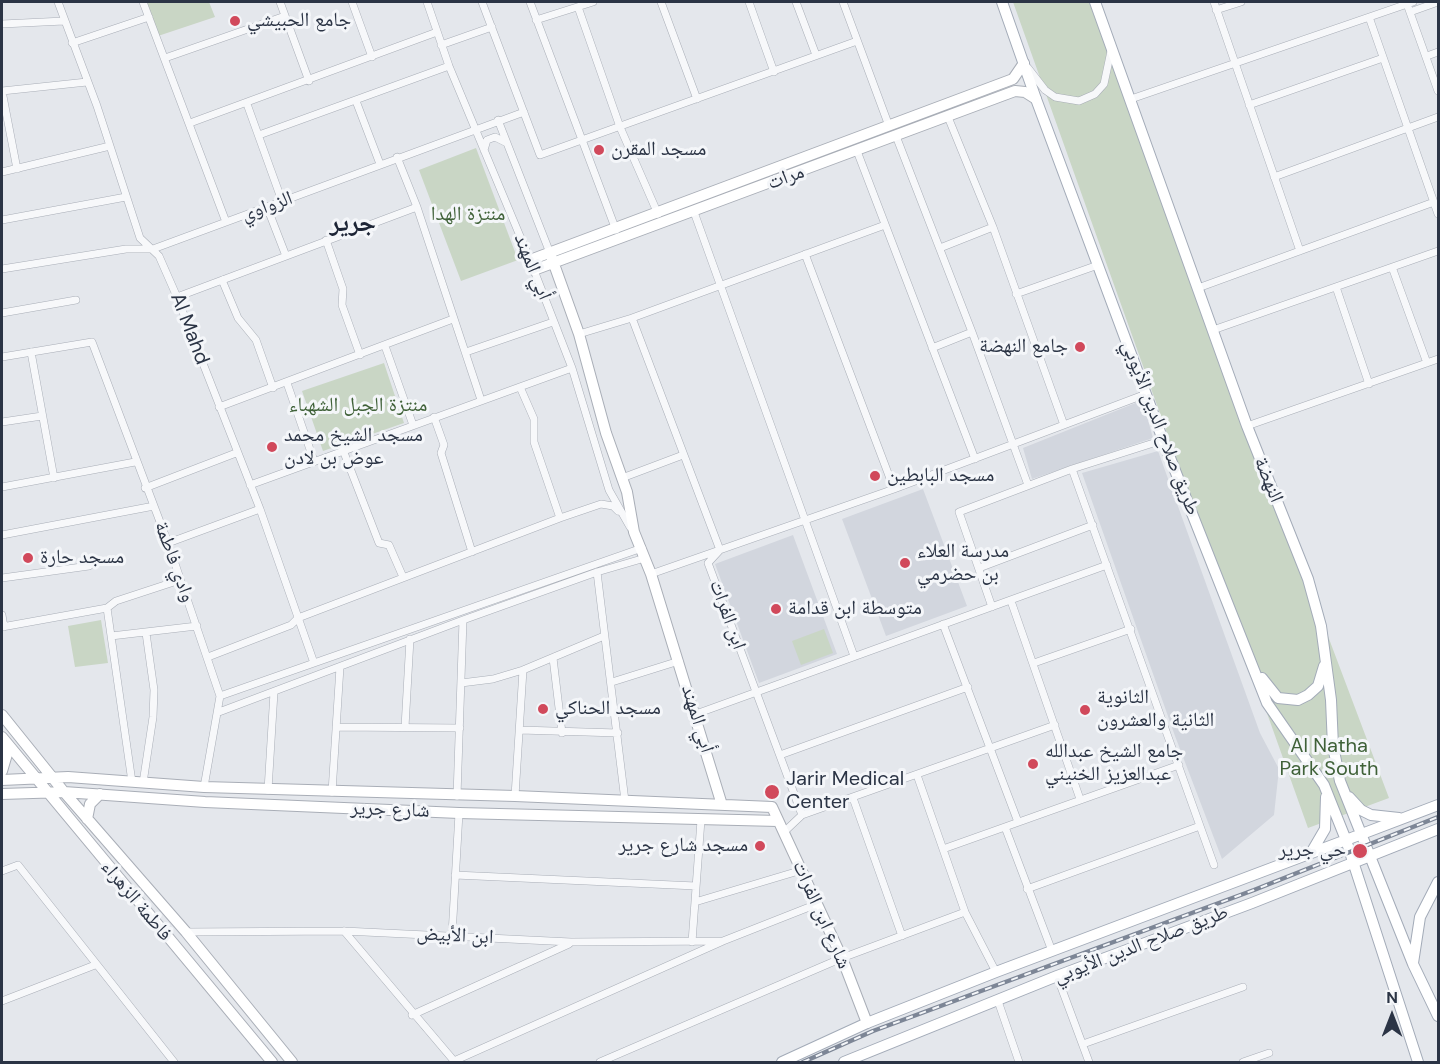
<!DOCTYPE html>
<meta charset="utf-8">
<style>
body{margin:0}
#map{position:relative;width:1440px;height:1064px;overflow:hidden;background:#e4e7ec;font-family:"DM Sans",sans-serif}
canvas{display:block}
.frame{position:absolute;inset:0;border:3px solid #2b3445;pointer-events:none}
.north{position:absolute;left:1362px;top:986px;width:60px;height:60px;-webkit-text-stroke:4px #f4f6f9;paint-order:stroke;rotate:0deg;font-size:16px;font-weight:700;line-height:24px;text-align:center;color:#2b3445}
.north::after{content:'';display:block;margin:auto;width:21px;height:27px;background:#2b3445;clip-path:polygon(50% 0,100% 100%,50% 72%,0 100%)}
</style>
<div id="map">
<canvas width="1440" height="1064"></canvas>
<div class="frame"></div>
<div class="north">N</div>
</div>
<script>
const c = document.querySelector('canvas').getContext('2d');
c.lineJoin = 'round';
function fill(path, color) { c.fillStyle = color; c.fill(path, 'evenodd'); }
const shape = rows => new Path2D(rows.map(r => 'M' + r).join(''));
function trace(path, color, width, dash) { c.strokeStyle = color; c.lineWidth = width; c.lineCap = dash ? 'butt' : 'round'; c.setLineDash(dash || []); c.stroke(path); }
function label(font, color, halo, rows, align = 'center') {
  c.font = font + ' "DM Sans","Noto Naskh Arabic",sans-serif'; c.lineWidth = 6; c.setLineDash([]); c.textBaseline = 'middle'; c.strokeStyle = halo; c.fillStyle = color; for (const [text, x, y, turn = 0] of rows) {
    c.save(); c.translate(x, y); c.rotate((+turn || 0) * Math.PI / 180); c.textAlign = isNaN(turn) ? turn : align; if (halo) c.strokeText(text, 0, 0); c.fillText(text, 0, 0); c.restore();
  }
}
const built = shape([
 [1138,402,1144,406,1153,438,1032,479,1023,448],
 [1158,451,1260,733,1279,769,1274,815,1222,859,1175,736,1082,473],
 [923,489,967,606,886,636,842,519],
 [793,535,837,654,759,683,715,564]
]);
const green = shape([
 [146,2,209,2,215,17,158,36],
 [1013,2,1089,2,1389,798,1308,828],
 [476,148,518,260,461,281,419,170],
 [384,363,404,423,323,451,302,391],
 [101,620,108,663,75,667,68,626],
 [824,629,833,653,801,665,792,641]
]);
const street = shape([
 [58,2,97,106,140,238,159,256,177,297,260,509,314,663],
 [143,2,226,222],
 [280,2,309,81],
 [352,2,372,57],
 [427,2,449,66,530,260,572,368,609,490,630,527],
 [482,2,540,155,857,41],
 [530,2,616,230],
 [661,2,697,99],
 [749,2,774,72],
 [796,2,816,55],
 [843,2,889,126],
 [1214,2,1300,251],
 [1407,4,1438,91],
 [578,7,620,127,658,214],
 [1216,10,1241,2],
 [1410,12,1438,2],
 [1369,17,1438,214],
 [536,20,593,2],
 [2,24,64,21],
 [72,43,149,17],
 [441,45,492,27],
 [1427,56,1438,52],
 [165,58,285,16],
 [1028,68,1045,90,1055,97,1079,101,1095,94,1104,84,1111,51],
 [1131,99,1413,2],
 [356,101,380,164],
 [247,104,282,201],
 [1249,105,1383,58],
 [948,117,993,227,1064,425],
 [498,120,550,253],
 [190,123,437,32],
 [259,135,449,66],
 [896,136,972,332,1028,485],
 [484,150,487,140,495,137,505,142],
 [857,151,975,459],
 [397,157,417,207,481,400],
 [17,169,2,91,87,82],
 [2,172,110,146],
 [1274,177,1438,117],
 [267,207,286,256],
 [694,212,854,656],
 [2,220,126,197],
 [326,240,343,289,342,305,360,355],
 [940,248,993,227],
 [805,254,894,489],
 [1392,267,1427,363],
 [2,269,126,249,153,249,524,112],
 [222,280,238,318,256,340,273,388],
 [1336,287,1369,384],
 [1198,288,1434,202],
 [1016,294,1098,265],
 [177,297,417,207],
 [2,313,76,300],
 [632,318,720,550,708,563,802,815],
 [1213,330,1438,251],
 [579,334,632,318,885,225],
 [385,346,413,425],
 [932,348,972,332],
 [31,352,54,478],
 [466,352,553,322],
 [2,357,92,342,168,543,220,696,204,787],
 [287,383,314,461],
 [520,387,534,419,534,442,560,518],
 [219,407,453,319],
 [434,417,444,445,441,453,472,552],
 [2,422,42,416],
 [1247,426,1438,359],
 [343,450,379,543,389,545,403,577],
 [1072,469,1214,865],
 [622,478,683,455],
 [250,485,572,368],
 [2,487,135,462],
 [145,488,236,453],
 [2,535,154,506],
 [168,543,260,509],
 [979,568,1093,525],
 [597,572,625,801],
 [651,574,894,489,1146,394],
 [2,578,89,566],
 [1011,601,1080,799],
 [992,607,959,512,1072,469,1163,440],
 [107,608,132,782],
 [2,615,4,627],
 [943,624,1018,822],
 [2,627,107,608,116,601,180,580],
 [111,636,197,626],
 [208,657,291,625,298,618,560,518,601,504,613,506,618,511],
 [553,658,562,733],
 [1034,663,1131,629],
 [612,682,679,661],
 [461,683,493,679,523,670,604,636],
 [220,696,642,548],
 [219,712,463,620,597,572,645,558],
 [696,714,1107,565],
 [336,727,460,728],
 [405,727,410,639],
 [520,730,618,733],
 [780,755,968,687],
 [917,775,965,912,996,972],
 [143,783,153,717,154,690,146,633],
 [268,790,274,692],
 [332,792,340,667],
 [457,796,463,620],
 [515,796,523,670],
 [853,798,902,936],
 [1005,827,1052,951],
 [784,832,802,815,1055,725],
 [943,849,1179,765],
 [2,871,18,865,174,1062],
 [455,875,696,886],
 [1027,889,1200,826],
 [695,902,802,870],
 [344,931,455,1062],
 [186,932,344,931,571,942,723,941],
 [452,935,459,813],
 [692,942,701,820],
 [1057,976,1089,1062],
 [2,1001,95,965],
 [998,1001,1019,1062],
 [412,1015,569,944],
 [1083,1044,1243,987],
 [454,1061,723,941,817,904],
 [600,1062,842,958,965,912],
 [1243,1062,1269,1053]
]);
const secondary = shape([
 [550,253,579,334,606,433,627,492,634,532,651,574,722,805],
 [530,260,1013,79,1024,63],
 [534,270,1015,91,1025,92,1036,99],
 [2,715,64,792,186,932,292,1062],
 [2,737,272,1062],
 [2,771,7,754,5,742],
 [2,780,68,777,204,787,515,796,772,807,842,958,867,1023],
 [2,794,64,792,205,802,459,813,778,821],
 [87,819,90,804,100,794]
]);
const primary = shape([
 [1095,2,1247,426,1308,579,1321,626,1331,700,1333,746,1340,781,1413,964,1438,1016],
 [1262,678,1278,698,1298,700,1308,695,1318,686,1324,666],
 [1349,797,1361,810,1371,815,1399,818],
 [1311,853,1325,829,1326,797],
 [1413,963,1420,917,1438,882],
 [782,1062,867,1023,996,972,1346,840,1324,785,1267,703,1163,440,1036,99,1002,2],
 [844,1062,1057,976,1252,903,1438,829],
 [1418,1062,1346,840,1438,805]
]);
const rail = shape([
 [803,1062,873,1031,1254,890,1438,817]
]);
const markers = [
 [235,21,6,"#d1495b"],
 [599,150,6,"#d1495b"],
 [1080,347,6,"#d1495b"],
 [272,447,6,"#d1495b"],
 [875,476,6,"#d1495b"],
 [28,558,6,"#d1495b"],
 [905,563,6,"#d1495b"],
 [776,609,6,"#d1495b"],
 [543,709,6,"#d1495b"],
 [1085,710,6,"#d1495b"],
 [1033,764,6,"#d1495b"],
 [772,792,8,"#d1495b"],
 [760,846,6,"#d1495b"],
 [1360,851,8,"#d1495b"]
];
const poiNames = [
 ["جامع الحبيشي",247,21],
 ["مسجد المقرن",611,150],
 ["جامع النهضة",1068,347,"right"],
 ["مسجد الشيخ محمد",284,436],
 ["عوض بن لادن",284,459],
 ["مسجد البابطين",887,476],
 ["مدرسة العلاء",917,552],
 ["بن حضرمي",917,575],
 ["مسجد حارة",40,558],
 ["متوسطة ابن قدامة",788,609],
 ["الثانوية",1097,698],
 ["الثانية والعشرون",1097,721],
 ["مسجد الحناكي",555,709],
 ["جامع الشيخ عبدالله",1045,752],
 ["عبدالعزيز الخنيني",1045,775],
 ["Jarir Medical",786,780],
 ["Center",786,803],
 ["مسجد شارع جرير",748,846,"right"],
 ["حي جرير",1346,851,"right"]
];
const streetNames = [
 ["مرات",786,178,-20],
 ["الزواوي",267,207,-20],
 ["أبي المهند",532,267,68],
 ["Al Mahd",189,329,69],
 ["طريق صلاح الدين الأيوبي",1160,428,69],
 ["النهضة",1268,480,68],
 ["وادي فاطمة",174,562,70],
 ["ابن الفرات",727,615,70],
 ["أبي المهند",697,719,73],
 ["شارع جرير",390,810,2],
 ["فاطمة الزهراء",136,901,50],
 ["شارع ابن الفرات",821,915,66],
 ["ابن الأبيض",455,936,3],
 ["طريق صلاح الدين الأيوبي",1141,945,-21]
];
const parkNames = [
 ["منتزة الهدا",468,215],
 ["منتزة الجبل الشهباء",358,406],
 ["Al Natha",1329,747],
 ["Park South",1329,770]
];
const districtNames = [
 ["جرير",353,224]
];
fill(built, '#d2d6de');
fill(green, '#c9d6c5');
trace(street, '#a9aeb7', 8);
trace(secondary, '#a9aeb7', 12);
trace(primary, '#a3abb8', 12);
trace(street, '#f7f8fa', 7);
trace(secondary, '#fff', 10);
trace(primary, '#fff', 10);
trace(rail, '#7d8696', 4.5);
trace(rail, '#f4f6f9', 2, [7]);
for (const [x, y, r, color] of markers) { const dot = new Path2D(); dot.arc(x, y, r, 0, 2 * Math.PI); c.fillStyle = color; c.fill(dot); trace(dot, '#f4f6f9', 2); }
label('20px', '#2b3445', '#f4f6f9', poiNames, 'left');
label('20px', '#2b3445', '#f4f6f9', streetNames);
label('20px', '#3f6138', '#f4f6f9', parkNames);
label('bold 26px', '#1d2536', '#f4f6f9', districtNames);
</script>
